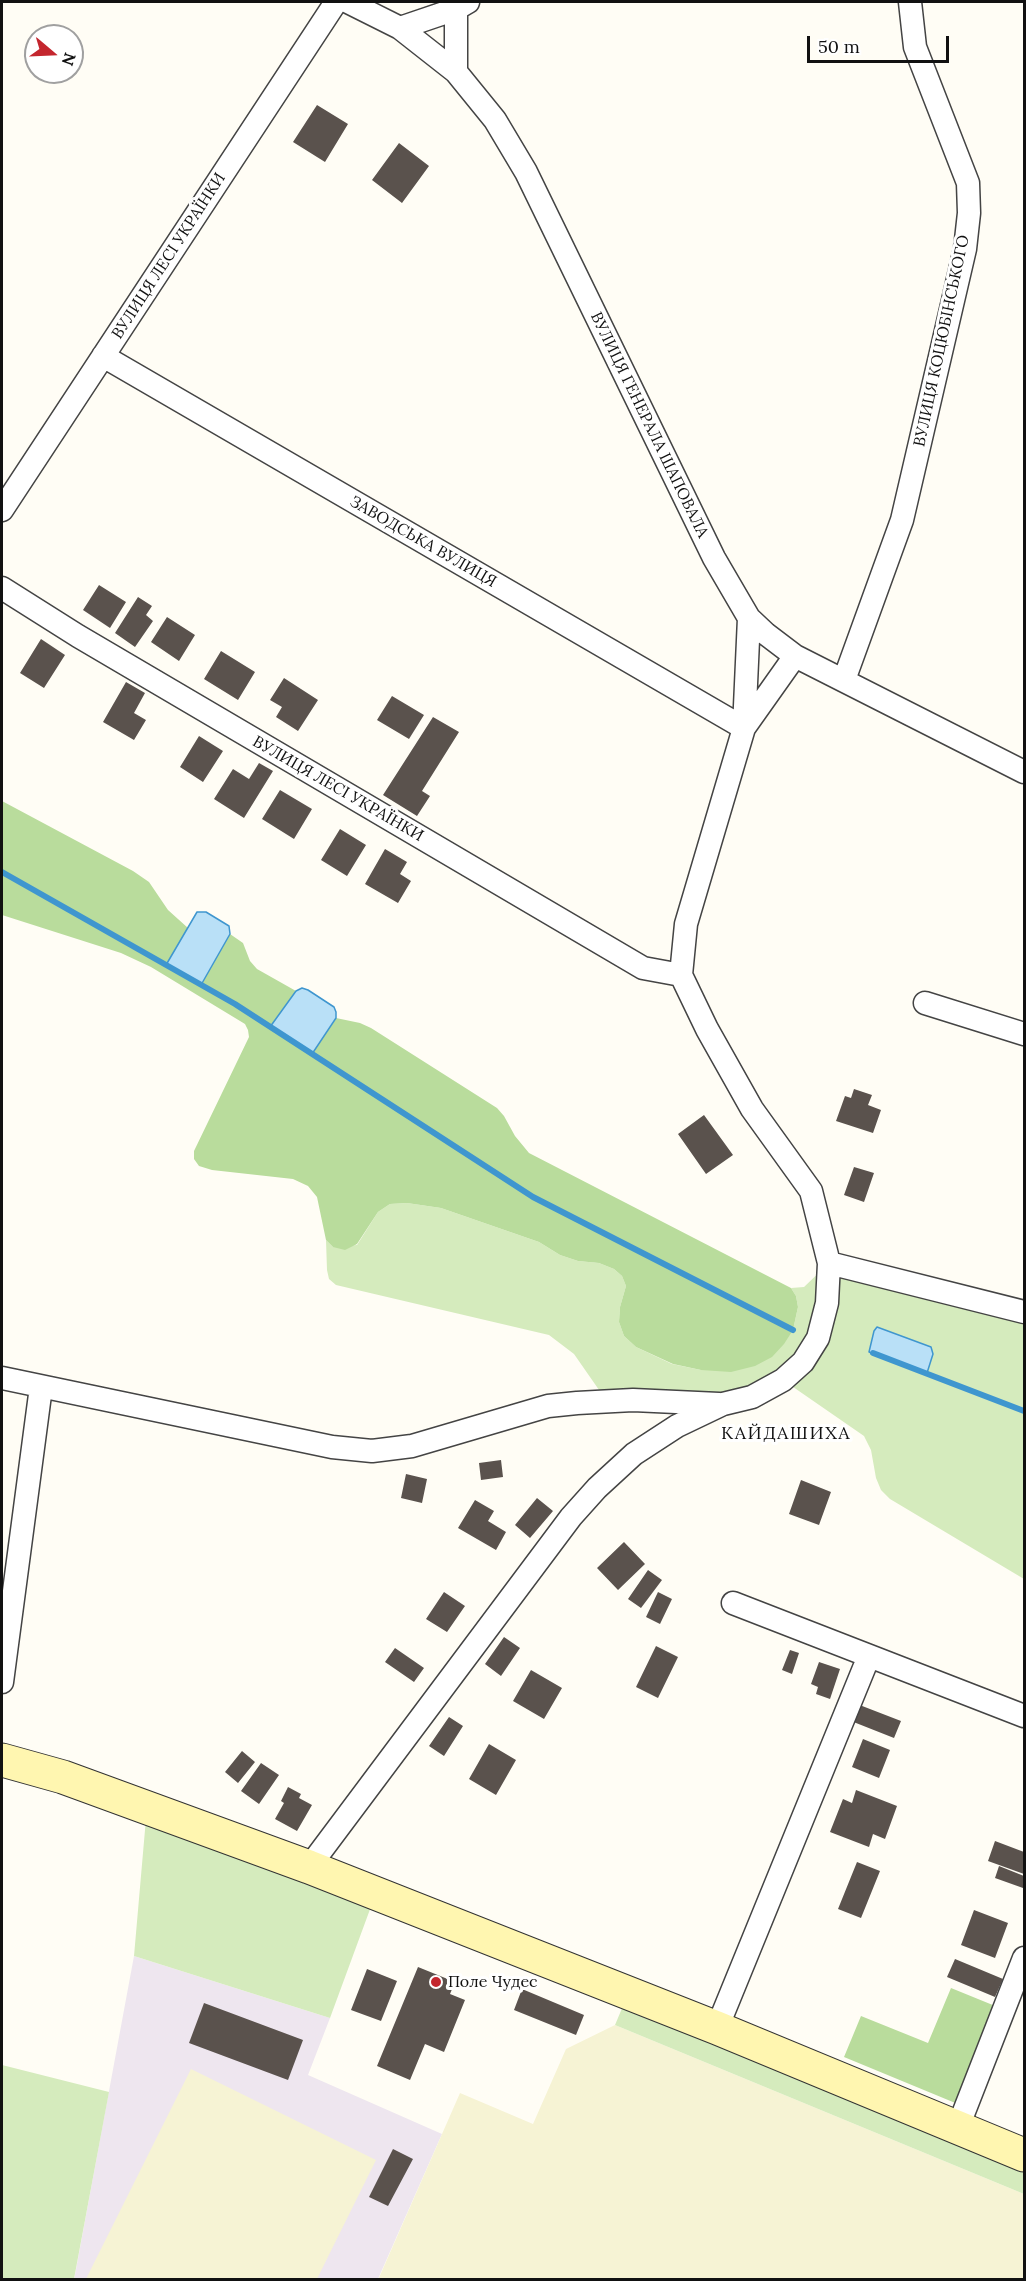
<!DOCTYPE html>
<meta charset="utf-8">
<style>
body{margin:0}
#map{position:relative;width:1026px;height:2281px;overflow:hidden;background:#fffdf5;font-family:Lora,serif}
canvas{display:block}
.frame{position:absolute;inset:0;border:3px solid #111;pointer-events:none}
.north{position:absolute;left:24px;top:24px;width:60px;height:60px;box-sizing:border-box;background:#fff;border:2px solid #a0a0a0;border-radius:50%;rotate:109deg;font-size:16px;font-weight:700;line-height:24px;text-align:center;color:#111}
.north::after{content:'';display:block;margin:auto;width:21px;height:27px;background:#c4262e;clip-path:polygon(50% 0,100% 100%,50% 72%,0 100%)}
.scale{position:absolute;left:807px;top:36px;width:142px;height:27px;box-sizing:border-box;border:3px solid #111;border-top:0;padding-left:8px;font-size:18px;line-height:21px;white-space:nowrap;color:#111;-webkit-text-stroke:4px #fff;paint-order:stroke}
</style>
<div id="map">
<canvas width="1026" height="2281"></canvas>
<div class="frame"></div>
<div class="north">N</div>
<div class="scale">50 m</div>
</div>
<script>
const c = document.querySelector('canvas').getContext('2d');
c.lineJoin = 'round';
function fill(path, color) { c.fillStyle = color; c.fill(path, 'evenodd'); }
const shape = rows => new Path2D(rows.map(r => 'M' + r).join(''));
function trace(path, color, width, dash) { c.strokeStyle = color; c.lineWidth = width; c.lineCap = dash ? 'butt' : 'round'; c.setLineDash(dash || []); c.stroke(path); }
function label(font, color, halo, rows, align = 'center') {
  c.font = font + ' Lora,serif'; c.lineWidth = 6; c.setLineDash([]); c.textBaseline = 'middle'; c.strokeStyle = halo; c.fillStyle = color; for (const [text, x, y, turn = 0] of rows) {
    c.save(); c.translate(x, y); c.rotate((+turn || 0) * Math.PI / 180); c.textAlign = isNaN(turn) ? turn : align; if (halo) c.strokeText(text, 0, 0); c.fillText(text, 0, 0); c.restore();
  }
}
const industrial = shape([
 [134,1956,330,2018,308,2075,442,2134,378,2279,74,2280]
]);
const farmland = shape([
 [615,2025,1024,2194,1024,2279,378,2280,460,2093,533,2124,566,2049],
 [191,2069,376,2160,317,2279,86,2279]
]);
const green = shape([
 [407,1203,441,1208,539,1242,560,1255,578,1261,599,1263,614,1269,622,1276,626,1286,620,1307,619,1322,624,1336,636,1347,672,1364,701,1370,793,1330,798,1307,796,1296,791,1288,804,1287,829,1263,1024,1310,1024,1579,890,1499,881,1490,876,1478,871,1450,864,1436,783,1380,752,1397,606,1400,574,1354,549,1335,336,1285,329,1279,327,1270,326,1240,333,1247,357,1245,378,1212,390,1204],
 [147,1807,376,1893,330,2018,134,1956],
 [628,1994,1024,2155,1024,2194,615,2025],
 [2,2065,109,2092,74,2279,2,2279]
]);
const forest = shape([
 [2,801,133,871,149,882,168,910,188,928,166,965,201,985,230,934,243,943,250,961,257,969,296,991,271,1027,311,1054,336,1018,360,1023,371,1028,497,1108,504,1116,515,1136,529,1153,791,1288,796,1296,798,1307,793,1330,784,1344,772,1357,755,1366,731,1372,701,1370,673,1364,636,1347,624,1336,619,1322,620,1307,626,1286,622,1276,614,1269,599,1263,578,1261,560,1255,539,1242,441,1208,407,1203,390,1204,378,1212,357,1244,345,1250,333,1247,326,1240,317,1197,308,1186,293,1179,212,1170,199,1166,194,1159,194,1151,249,1037,248,1030,245,1024,151,967,121,953,2,915],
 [951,1988,1005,2010,965,2107,844,2057,861,2016,928,2043]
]);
const water = shape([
 [197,912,206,912,229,926,230,934,201,985,166,965,197,912],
 [302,988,308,990,334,1007,336,1012,336,1018,312,1054,270,1027,296,991,302,988],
 [877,1327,931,1347,933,1354,927,1373,869,1352,874,1331,877,1327]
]);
const stream = shape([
 [2,872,235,1004,533,1197,793,1330],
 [873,1353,1024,1411]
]);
const building = shape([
 [317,105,348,124,325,162,293,142],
 [399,143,429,166,402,203,372,180],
 [99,585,126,602,110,628,83,610],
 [138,597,152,606,146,615,153,621,135,647,115,633],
 [167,617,195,635,179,661,151,642],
 [41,639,65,655,44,688,20,673],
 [221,651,255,672,238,700,204,679],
 [284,678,318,700,298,731,276,717,282,707,270,700],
 [126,682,145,693,134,713,146,720,134,740,103,722],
 [392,696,424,715,409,739,377,720],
 [433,717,459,732,422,791,430,796,417,816,383,795],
 [199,736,223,751,203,782,180,767],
 [259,763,273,771,244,818,214,799,233,769,249,779],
 [280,790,312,809,294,839,262,819],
 [340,829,366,845,347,876,321,860],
 [385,849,407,862,400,874,411,881,398,903,365,884],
 [854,1089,872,1095,868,1105,881,1110,873,1133,836,1121,845,1096,851,1098],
 [704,1115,733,1155,706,1174,678,1134],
 [854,1167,874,1173,864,1202,844,1195],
 [501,1460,503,1477,481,1480,479,1463],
 [406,1474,427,1479,422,1503,401,1498],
 [801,1480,831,1492,819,1525,789,1514],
 [537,1498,553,1511,530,1538,515,1525],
 [475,1500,494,1511,488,1521,506,1532,496,1550,458,1528],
 [624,1542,645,1564,618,1590,597,1568],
 [648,1570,662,1580,641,1608,628,1599],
 [444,1592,465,1606,447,1632,426,1619],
 [658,1592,672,1599,660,1624,646,1617],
 [504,1637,520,1648,501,1676,485,1664],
 [656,1646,678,1657,658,1698,636,1687],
 [395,1648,424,1668,414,1682,385,1662],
 [790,1650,799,1653,792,1674,782,1670],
 [819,1662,840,1669,830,1699,816,1694,818,1687,811,1684],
 [531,1670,562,1688,544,1719,513,1701],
 [857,1704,901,1721,894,1738,851,1721],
 [449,1717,463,1726,444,1756,429,1746],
 [863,1739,890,1750,879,1778,852,1767],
 [489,1744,516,1760,496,1795,469,1779],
 [242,1751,255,1762,238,1783,225,1772],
 [261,1763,279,1775,259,1804,241,1791],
 [288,1787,301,1794,299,1798,312,1805,297,1831,275,1819,284,1803,281,1801],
 [856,1790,897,1806,885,1839,873,1834,869,1847,830,1832,843,1799,852,1803],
 [995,1841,1024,1852,1024,1874,988,1861],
 [857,1862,880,1871,861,1918,838,1909],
 [999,1866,1024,1876,1023,1888,995,1878],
 [974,1910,1008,1923,995,1958,961,1945],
 [955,1959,1003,1979,995,1997,947,1977],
 [418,1967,455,1982,450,1994,465,2000,444,2052,425,2044,410,2080,377,2066],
 [367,1969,397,1981,381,2021,351,2010],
 [522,1989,584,2015,576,2035,514,2010],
 [204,2003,303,2040,288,2080,189,2043],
 [393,2149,413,2159,388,2206,369,2197]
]);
const minor = shape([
 [348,2,400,28,456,72,495,120,526,172,714,558,749,618,766,634,795,656,1024,772],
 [456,9,456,72],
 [400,28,456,9,468,2],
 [103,356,744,728,795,656],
 [2,510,336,2],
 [2,588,78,636,643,968,681,975],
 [844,680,902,520,965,249,969,213,968,183,915,47,910,2],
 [925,1003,1024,1034],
 [829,1263,1024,1312],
 [2,1378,332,1447,372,1451,412,1446,548,1406,577,1403,633,1400,719,1404],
 [733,1603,1024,1716],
 [2,1682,41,1387],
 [309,1867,571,1517,597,1488,634,1454,677,1426,723,1404,752,1397,783,1380,803,1362,818,1338,827,1303,829,1263,811,1191,752,1109,707,1029,681,975,686,924,744,728,749,618],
 [717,2028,869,1656],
 [958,2127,1024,1958]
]);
const secondary = shape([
 [2,1760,63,1777,309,1867,717,2028,1024,2155]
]);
const markers = [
 [436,1982,6,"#c4262e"]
];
const streetNames = [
 ["ВУЛИЦЯ ЛЕСІ УКРАЇНКИ",169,256,-57],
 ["ВУЛИЦЯ КОЦЮБІНСЬКОГО",942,341,-78],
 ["ВУЛИЦЯ ГЕНЕРАЛА ШАПОВАЛА",649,425,64],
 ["ЗАВОДСЬКА ВУЛИЦЯ",423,542,30],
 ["ВУЛИЦЯ ЛЕСІ УКРАЇНКИ",338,789,30]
];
const poiNames = [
 ["Поле Чудес",448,1982]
];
const neighbourhoodNames = [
 ["КАЙДАШИХА",786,1434]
];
fill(industrial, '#eee6ef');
fill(farmland, '#f6f3d4');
fill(green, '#d5ebbd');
fill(forest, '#b9dc9c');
fill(water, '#b9e0f7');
trace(water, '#3f96cf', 1.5);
trace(stream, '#3f96cf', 6);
fill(building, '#5a524d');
trace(minor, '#444', 25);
trace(secondary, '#333', 35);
trace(minor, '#fff', 22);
trace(secondary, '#fff6b0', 33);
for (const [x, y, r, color] of markers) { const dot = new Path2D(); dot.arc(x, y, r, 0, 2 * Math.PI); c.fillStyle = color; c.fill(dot); trace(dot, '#fff', 2); }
label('16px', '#111', '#fff', streetNames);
label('16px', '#111', '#fff', poiNames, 'left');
c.letterSpacing = '1.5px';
label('18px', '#111', '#fff', neighbourhoodNames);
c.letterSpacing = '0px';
</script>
